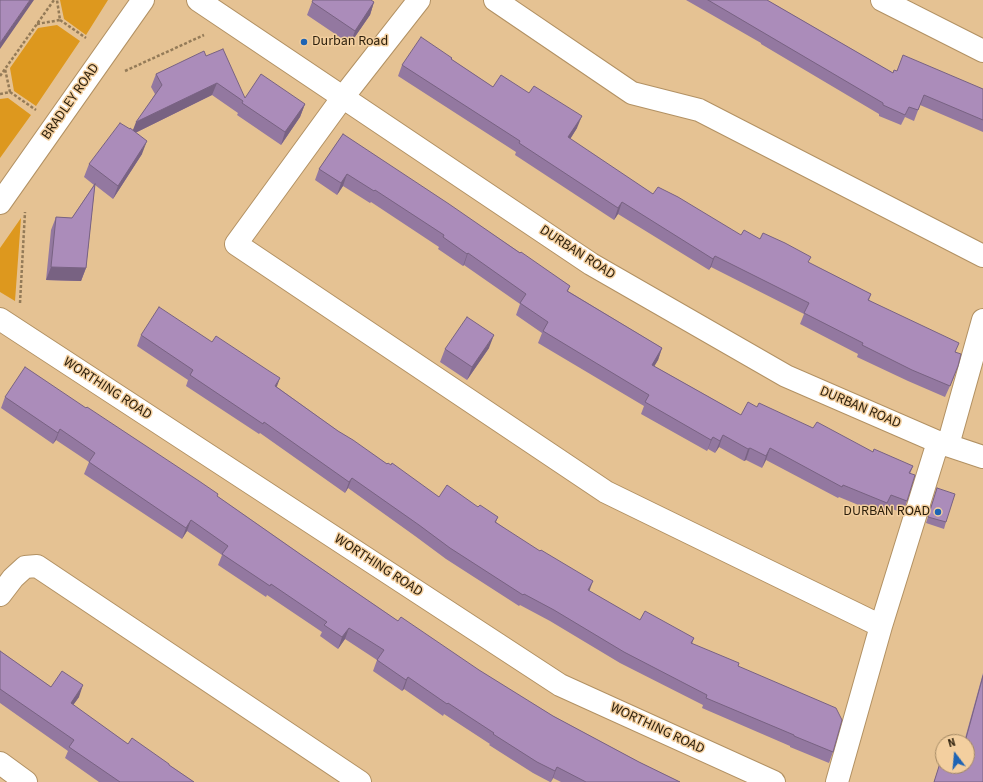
<!DOCTYPE html>
<style>
body{margin:0}
#map{position:relative;width:983px;height:782px;overflow:hidden;background:#e5c293;font-family:"Source Sans 3",sans-serif}
canvas{display:block}
.north{position:absolute;left:935px;top:734px;width:40px;height:40px;box-sizing:border-box;background:#f3cf9f;border:1px solid #a38964;border-radius:50%;rotate:344deg;font-size:11px;font-weight:700;line-height:16px;text-align:center;color:#2c1f0c}
.north::after{content:'';display:block;margin:auto;width:14px;height:18px;background:#1e64b4;clip-path:polygon(50% 0,100% 100%,50% 72%,0 100%)}
</style>
<div id="map">
<canvas width="983" height="782"></canvas>
<div class="north">N</div>
</div>
<script>
const c = document.querySelector('canvas').getContext('2d');
c.lineJoin = 'round';
function fill(path, color) { c.fillStyle = color; c.fill(path, 'evenodd'); }
const shape = rows => new Path2D(rows.map(r => 'M' + r).join(''));
function trace(path, color, width, dash) { c.strokeStyle = color; c.lineWidth = width; c.lineCap = dash ? 'butt' : 'round'; c.setLineDash(dash || []); c.stroke(path); }
function label(font, color, halo, rows, align = 'center') {
  c.font = font + ' "Source Sans 3",sans-serif'; c.lineWidth = 3; c.setLineDash([]); c.textBaseline = 'middle'; c.strokeStyle = halo; c.fillStyle = color; for (const [text, x, y, turn = 0] of rows) {
    c.save(); c.translate(x, y); c.rotate((+turn || 0) * Math.PI / 180); c.textAlign = isNaN(turn) ? turn : align; if (halo) c.strokeText(text, 0, 0); c.fillText(text, 0, 0); c.restore();
  }
}
const green = shape([
 [60,0,108,0,86,35,64,19],
 [57,25,80,41,36,106,14,91,10,68,38,28],
 [8,98,31,115,0,158,0,99],
 [21,218,15,301,0,292,0,248]
]);
const path = shape([
 [60,20,86,38],
 [37,24,60,20,57,0],
 [125,71,204,35],
 [0,76,54,0],
 [10,92,36,110],
 [0,94,10,92,5,69],
 [20,303,25,212]
]);
const minor = shape([
 [198,0,591,264,786,376,938,442,983,457],
 [419,0,343,97,236,244,606,492,881,626],
 [495,0,632,93,699,110,983,256],
 [882,0,983,51],
 [0,203,143,0],
 [0,319,560,685,774,782],
 [948,445,983,320],
 [0,595,13,578,25,567,37,566,360,782],
 [0,763,26,782],
 [837,782,881,626,938,442]
]);
const wall = shape([
 [686,0,767,0,893,73,897,71,983,89,983,132,920,105,914,121,905,117,901,125,879,116,879,114,761,44,761,43],
 [312,2,374,2,370,15,350,44,307,15],
 [206,56,245,98,305,104,300,117,281,145,237,115,238,113,212,95,135,133,142,154,113,199,95,185,86,268,81,281,46,280,51,230,56,217,72,218,94,185,84,177,89,164,130,129,133,130,155,94,151,87,156,74],
 [452,58,451,59,493,87,577,128,570,139,653,194,741,235,760,239,809,263,871,294,869,300,956,352,954,377,945,397,908,381,857,357,858,354,800,324,804,314,711,267,709,270,618,214,614,220,515,155,516,152,398,76,402,65],
 [343,134,570,286,568,291,662,348,658,360,654,366,741,415,757,407,873,452,913,466,910,474,907,501,903,513,887,507,883,515,839,497,838,498,766,460,762,468,746,460,744,461,719,447,715,453,708,449,707,451,641,414,644,406,538,343,542,333,516,315,520,304,464,265,463,266,438,249,439,247,371,202,370,203,343,186,337,195,315,180,319,169],
 [141,335,277,387,338,431,387,464,439,497,478,507,498,517,496,522,589,591,640,620,694,638,692,644,738,666,833,752,829,763,790,747,790,746,702,708,703,705,620,663,550,621,520,605,519,606,446,559,415,536,348,488,345,493,260,433,259,434,186,386,188,380,137,346],
 [489,348,467,380,440,362,445,349],
 [5,397,217,496,300,554,398,621,553,716,639,762,680,782,561,782,553,778,551,782,550,782,533,773,489,745,490,744,444,714,443,716,404,689,402,691,373,671,377,660,345,639,338,649,320,636,322,632,267,595,266,597,218,565,222,555,187,531,182,539,84,474,89,462,56,440,53,444,1,408],
 [937,488,946,522,944,529,926,523],
 [0,651,51,687,79,697,73,705,128,744,169,765,194,782,99,782,65,758,68,751,0,703],
 [983,673,983,782,934,782,941,760,943,766,967,766,967,742,964,742]
]);
const shadedWall = shape([
 [30,0,34,0,0,49,0,43],
 [374,2,370,15,350,44,355,31],
 [217,83,212,95,131,135,136,122],
 [305,104,300,117,281,145,285,132],
 [582,116,577,128,564,149,568,137],
 [147,141,142,154,113,199,118,186],
 [347,174,343,186,337,195,341,183],
 [622,202,618,214,614,220,618,208],
 [468,253,464,265,463,266,467,254],
 [715,256,711,267,709,270,713,259],
 [51,267,86,268,81,281,46,280],
 [494,335,489,348,467,380,472,367],
 [662,348,658,360,648,377,652,365],
 [280,378,276,389,275,386],
 [60,429,56,440,53,444,58,433],
 [723,435,719,447,715,453,720,441],
 [713,437,708,449,707,451,711,440],
 [750,448,746,460,744,461,748,449],
 [770,448,766,460,762,468,766,456],
 [352,478,348,488,345,493,349,482],
 [191,520,187,531,182,539,186,528],
 [593,581,589,592,588,590],
 [349,628,345,639,338,649,342,637],
 [408,677,404,689,402,691,406,680],
 [83,685,79,697,66,715,71,703],
 [557,767,553,778,551,782,555,771]
]);
const building = shape([
 [0,0,30,0,0,43,0,0],
 [313,0,371,0,374,2,355,31,312,2,313,0],
 [708,0,767,0,893,73,894,70,897,71,903,55,983,89,983,120,924,95,918,110,909,107,905,115,883,105,883,103,708,0],
 [421,37,452,58,451,59,493,87,501,75,529,93,534,86,582,116,568,137,653,194,658,187,678,197,741,235,744,230,760,239,763,233,785,243,811,257,808,262,871,294,868,300,959,343,955,352,961,354,958,366,950,386,912,370,862,345,863,343,804,313,809,303,715,256,713,259,622,202,618,208,519,143,520,141,402,65,421,37],
 [223,49,245,98,261,74,305,104,285,132,242,103,243,101,217,83,136,122,162,85,156,74,204,51,206,56,223,49],
 [120,123,130,129,130,128,147,141,118,186,89,164,120,123],
 [343,134,449,204,520,253,521,252,544,268,570,286,567,291,662,348,652,365,741,415,748,402,757,407,759,403,813,428,817,422,873,452,874,449,913,466,909,473,915,475,907,501,891,495,887,503,843,485,842,487,770,448,766,456,750,448,748,449,723,435,720,441,713,437,711,440,645,402,649,395,543,331,548,322,520,303,526,294,468,253,467,254,443,237,444,235,375,190,374,191,347,174,341,183,319,169,343,134],
 [95,184,86,268,51,267,56,217,72,218,95,184],
 [159,307,212,342,216,336,269,371,280,378,275,386,338,431,353,440,387,464,388,463,391,465,392,463,439,497,447,485,478,507,480,505,498,517,495,522,540,551,541,550,593,581,588,590,640,620,645,611,694,638,691,643,739,663,738,666,836,708,842,720,833,752,794,736,794,735,706,698,707,695,624,652,554,610,524,594,523,595,450,548,419,525,352,478,349,482,264,422,263,424,190,375,193,370,141,335,159,307],
 [467,317,494,335,472,367,445,349,467,317],
 [25,367,86,408,87,407,199,481,218,494,217,496,300,554,398,621,401,617,479,670,553,716,639,762,680,782,586,782,557,767,555,771,537,762,493,734,494,733,448,703,447,704,408,677,406,680,377,660,384,650,349,628,342,637,324,625,327,622,271,584,270,586,222,554,228,546,191,520,186,528,89,462,95,453,60,429,58,433,5,397,25,367],
 [937,488,955,494,946,522,928,517,937,488],
 [0,651,51,687,62,671,83,685,71,703,128,744,132,738,169,764,169,765,194,782,120,782,69,747,74,740,0,689,0,651],
 [983,676,983,782,934,782,941,760,943,761,943,766,967,766,967,742,965,742,983,676]
]);
const markers = [
 [304,42,4,"#1e64b4"],
 [938,512,4,"#1e64b4"]
];
const poiNames = [
 ["Durban Road",312,42],
 ["DURBAN ROAD",930,512,"right"]
];
const streetNames = [
 ["BRADLEY ROAD",71,102,-55],
 ["DURBAN ROAD",577,253,33],
 ["WORTHING ROAD",107,389,33],
 ["DURBAN ROAD",860,408,23],
 ["WORTHING ROAD",378,566,33],
 ["WORTHING ROAD",657,729,25]
];
fill(green, '#dd981e');
trace(minor, '#b29163', 24);
trace(path, '#947b58', 2.5, [3, 2]);
trace(minor, '#fff', 22);
fill(wall, '#9378a0');
fill(shadedWall, '#786282');
fill(building, '#ab8cba');
trace(building, '#786282', 1);
for (const [x, y, r, color] of markers) { const dot = new Path2D(); dot.arc(x, y, r, 0, 2 * Math.PI); c.fillStyle = color; c.fill(dot); trace(dot, '#f3cf9f', 1.5); }
label('14px', '#2c1f0c', '#f3cf9f', poiNames, 'left');
label('14px', '#2c1f0c', '#f3cf9f', streetNames);
</script>
